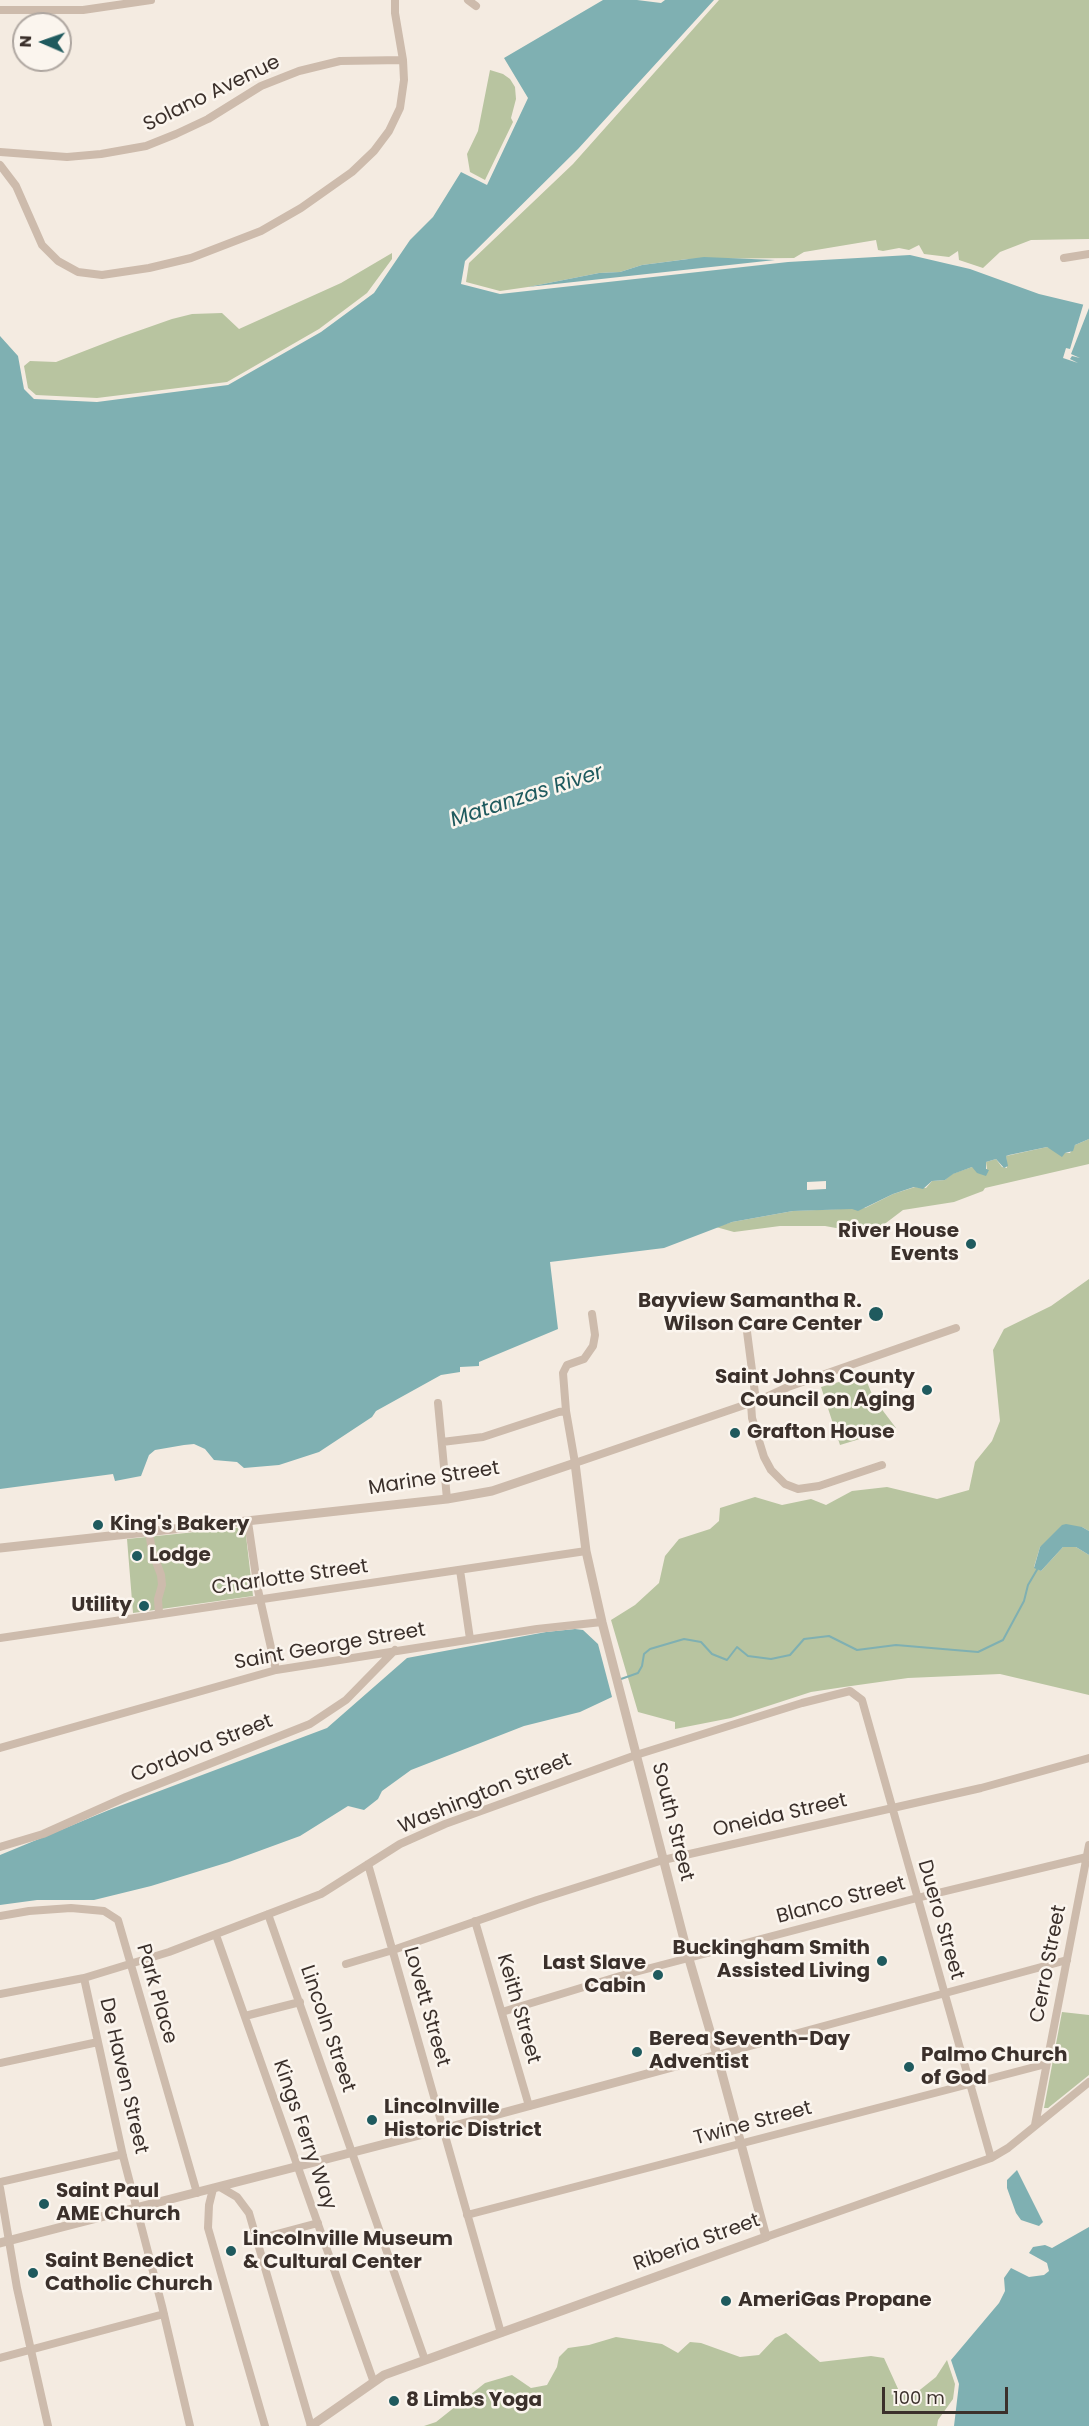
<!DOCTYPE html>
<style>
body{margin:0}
#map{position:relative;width:1089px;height:2426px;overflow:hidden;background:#f4ebe1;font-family:Poppins,sans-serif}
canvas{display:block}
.north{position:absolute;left:12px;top:12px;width:60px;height:60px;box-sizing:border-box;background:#fbf5ee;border:2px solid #aea6a0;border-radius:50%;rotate:272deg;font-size:16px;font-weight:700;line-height:24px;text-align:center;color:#3b302b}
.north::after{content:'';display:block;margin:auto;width:21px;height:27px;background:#1f5a5e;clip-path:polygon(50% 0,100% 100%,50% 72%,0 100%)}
.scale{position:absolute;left:882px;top:2387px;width:126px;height:27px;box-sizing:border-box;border:3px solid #3b302b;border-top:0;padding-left:8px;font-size:18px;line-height:21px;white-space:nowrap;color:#3b302b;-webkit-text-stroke:4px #fbf5ee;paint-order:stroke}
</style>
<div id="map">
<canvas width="1089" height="2426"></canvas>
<div class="north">N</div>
<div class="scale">100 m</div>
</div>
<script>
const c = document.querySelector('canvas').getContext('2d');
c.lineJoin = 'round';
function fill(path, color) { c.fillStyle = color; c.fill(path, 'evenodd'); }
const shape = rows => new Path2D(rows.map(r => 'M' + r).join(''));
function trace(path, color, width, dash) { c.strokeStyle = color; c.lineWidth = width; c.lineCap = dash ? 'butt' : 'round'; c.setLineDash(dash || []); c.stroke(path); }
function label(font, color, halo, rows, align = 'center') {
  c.font = font + ' Poppins,sans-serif'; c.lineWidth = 5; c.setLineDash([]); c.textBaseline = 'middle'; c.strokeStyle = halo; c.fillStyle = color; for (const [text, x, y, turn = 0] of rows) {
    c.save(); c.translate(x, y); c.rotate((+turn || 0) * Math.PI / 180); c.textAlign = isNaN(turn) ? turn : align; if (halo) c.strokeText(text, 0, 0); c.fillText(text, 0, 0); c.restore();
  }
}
const green = shape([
 [719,0,1089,0,1089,239,1031,240,1000,252,983,268,959,260,958,251,949,257,924,254,919,245,909,250,899,248,883,251,878,250,876,240,804,252,794,258,688,259,642,265,620,272,599,273,528,287,500,291,466,282,469,263,573,164],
 [490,70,503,74,510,79,515,87,516,99,511,118,513,122,485,180,470,172,467,154,478,131],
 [392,253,392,259,367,293,319,329,227,382,97,398,36,395,28,388,24,366,30,361,56,362,118,338,172,319,192,314,222,313,239,329,341,283],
 [1089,1139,1089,1164,985,1188,983,1191,954,1202,903,1210,878,1229,858,1232,825,1226,780,1226,734,1232,716,1227,732,1222,793,1211,865,1208,893,1194,915,1187,926,1188,932,1181,945,1180,952,1174,972,1167,987,1169,986,1162,996,1159,1002,1167,1007,1168,1006,1156,1047,1147,1064,1153,1070,1153,1075,1145],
 [1089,1279,1089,1531,1082,1527,1040,1547,1034,1567,1041,1571,1063,1547,1076,1547,1089,1555,1089,1695,1000,1674,908,1678,844,1687,811,1692,731,1718,675,1729,675,1722,638,1712,611,1620,635,1605,659,1583,665,1556,679,1539,710,1529,719,1521,720,1508,755,1497,782,1505,811,1499,826,1505,852,1491,887,1487,937,1499,969,1490,975,1462,992,1441,1000,1421,993,1350,1004,1329,1051,1306],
 [864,1375,874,1399,896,1428,840,1445,821,1387],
 [245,1527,253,1596,133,1613,127,1539],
 [1062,2012,1089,2015,1089,2075,1048,2108,1044,2108],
 [786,2333,820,2362,871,2356,884,2358,899,2391,916,2393,936,2377,947,2360,955,2384,953,2399,938,2420,937,2426,424,2426,436,2422,485,2383,512,2375,531,2388,547,2385,557,2367,559,2357,568,2348,589,2345,616,2337,662,2344,678,2353,690,2342,701,2343,740,2357,759,2355,775,2338]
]);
const water = shape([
 [603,0,637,0,661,3,665,0,714,0,578,149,465,261,461,284,500,294,788,262,910,255,970,269,1039,294,1089,306,1089,1139,1075,1145,1073,1151,1065,1153,1062,1157,1047,1147,1009,1155,1006,1156,1008,1166,1004,1168,996,1159,986,1162,986,1169,989,1170,986,1176,977,1173,972,1167,953,1174,945,1180,932,1181,923,1189,914,1187,893,1194,858,1211,852,1209,793,1211,732,1222,664,1248,550,1262,558,1329,479,1362,479,1366,460,1367,460,1372,441,1375,376,1411,372,1417,319,1452,279,1465,244,1468,237,1462,214,1460,205,1449,194,1444,184,1445,155,1450,149,1455,141,1476,115,1481,113,1474,0,1489,0,336,18,356,24,389,34,399,97,402,228,385,321,332,374,293,410,240,433,217,461,172,487,185,528,98,504,58],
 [704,257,775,260,528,287,599,273,620,272,642,265],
 [1066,1524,1082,1527,1089,1531,1089,1555,1076,1547,1063,1547,1041,1571,1034,1568,1040,1547,1062,1525],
 [575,1629,583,1630,598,1644,612,1697,580,1712,524,1726,411,1770,382,1791,378,1799,364,1810,348,1806,300,1836,229,1862,151,1886,94,1900,37,1900,0,1905,0,1855,109,1810,327,1728,407,1658,546,1632],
 [1017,2170,1043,2222,1039,2226,1021,2220,1016,2213,1007,2188,1007,2180],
 [1089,2227,1089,2426,954,2426,959,2384,951,2360,999,2303,1005,2291,1004,2278,1011,2268,1029,2277,1044,2275,1049,2271,1047,2263,1029,2253,1033,2247,1045,2245,1052,2248]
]);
const pier = shape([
 [1084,302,1089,303,1089,308,1071,354,1080,358,1072,356,1070,359,1078,363,1063,358,1066,348,1070,349],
 [826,1181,826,1189,807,1190,807,1182]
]);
const stream = shape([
 [621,1679,638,1673,642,1666,644,1654,650,1649,684,1639,701,1642,712,1654,727,1660,737,1647,748,1656,771,1659,790,1655,804,1639,829,1636,857,1650,896,1645,978,1652,1003,1640,1024,1601,1028,1585,1038,1568]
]);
const minor = shape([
 [468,0,476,6],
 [0,10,83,10,151,0],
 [0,152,67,157,101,154,146,146,176,134,208,119,261,86,299,71,340,61,403,60],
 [0,165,16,186,42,245,58,261,78,272,102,275,149,268,191,258,261,231,301,208,352,172,374,151,389,131,400,108,404,80,403,60,395,13,395,0],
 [1064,258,1089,254],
 [592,1314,595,1335,593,1346,584,1359,567,1365,563,1373,566,1411,575,1463,762,1399,788,1387,956,1328],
 [746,1324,756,1401],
 [438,1403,447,1499],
 [751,1403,752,1418,764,1457,771,1470,785,1484,798,1489,819,1486,882,1465],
 [442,1442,483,1437,559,1412,566,1411],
 [248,1522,258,1590,276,1670],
 [149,1532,152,1551,161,1575,162,1585,158,1599,159,1614],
 [460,1570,470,1639],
 [0,1638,586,1551],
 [0,1748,276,1670,537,1629,602,1622],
 [0,1847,43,1834,126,1797,310,1724,346,1700,395,1650],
 [368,1864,501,2333],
 [268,1914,425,2360],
 [0,1916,29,1911,71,1908,104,1911,118,1920,197,2193],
 [475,1921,529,2106],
 [216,1935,373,2380],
 [346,1964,393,1950,537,1900,663,1860,981,1788,1089,1758],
 [84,1978,123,2156,162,2306,190,2426],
 [0,1994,84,1978,169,1952,321,1894,400,1844,445,1824,636,1755,802,1703,850,1691,862,1700,991,2158],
 [502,2012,620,1976,917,1898,1087,1857],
 [245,2016,300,2002],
 [717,2055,1067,1960],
 [0,2063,98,2042],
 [1035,2125,1089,1845],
 [0,2182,119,2155,123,2156],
 [220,2187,237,2197,249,2213,311,2426],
 [0,2188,17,2288,48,2426],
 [213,2189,209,2205,208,2228,265,2426],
 [467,2215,1046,2064],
 [766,2237,991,2158,1008,2148,1089,2082],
 [258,2239,318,2223],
 [0,2358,164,2314]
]);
const tertiary = shape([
 [0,1548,447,1499,492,1491,575,1463,586,1551,602,1622,689,1959,717,2055,766,2237,384,2375,311,2426],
 [0,2243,443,2129,717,2055]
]);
const markers = [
 [971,1244,6,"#1f5a5e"],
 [876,1314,8,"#1f5a5e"],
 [927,1390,6,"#1f5a5e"],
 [735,1433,6,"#1f5a5e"],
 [98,1525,6,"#1f5a5e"],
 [137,1556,6,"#1f5a5e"],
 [144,1606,6,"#1f5a5e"],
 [882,1961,6,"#1f5a5e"],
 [658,1975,6,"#1f5a5e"],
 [637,2052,6,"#1f5a5e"],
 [909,2067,6,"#1f5a5e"],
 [372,2120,6,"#1f5a5e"],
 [44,2204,6,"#1f5a5e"],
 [231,2251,6,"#1f5a5e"],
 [33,2273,6,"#1f5a5e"],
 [726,2301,6,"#1f5a5e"],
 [394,2401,6,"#1f5a5e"]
];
const streetNames = [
 ["Solano Avenue",212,94,-26],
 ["Marine Street",434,1479,-9],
 ["Charlotte Street",290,1578,-8],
 ["Saint George Street",330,1647,-10],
 ["Cordova Street",202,1749,-22],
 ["Washington Street",485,1794,-22],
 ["Oneida Street",780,1816,-13],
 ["South Street",672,1822,76],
 ["Blanco Street",841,1901,-15],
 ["Duero Street",940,1920,74],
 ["Cerro Street",1049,1964,-79],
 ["Park Place",156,1994,74],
 ["Lovett Street",426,2007,74],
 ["Keith Street",518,2009,74],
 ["Lincoln Street",327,2029,71],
 ["De Haven Street",123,2076,77],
 ["Twine Street",753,2124,-15],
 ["Kings Ferry Way",304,2135,71],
 ["Riberia Street",697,2243,-20]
];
const poiNames = [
 ["River House",959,1232,"right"],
 ["Events",959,1255,"right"],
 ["Bayview Samantha R.",862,1302,"right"],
 ["Wilson Care Center",862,1325,"right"],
 ["Saint Johns County",915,1378,"right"],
 ["Council on Aging",915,1401,"right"],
 ["Grafton House",747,1433],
 ["King's Bakery",110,1525],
 ["Lodge",149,1556],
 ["Utility",132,1606,"right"],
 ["Buckingham Smith",870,1949,"right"],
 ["Assisted Living",870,1972,"right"],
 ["Last Slave",646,1964,"right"],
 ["Cabin",646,1987,"right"],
 ["Berea Seventh-Day",649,2040],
 ["Adventist",649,2063],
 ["Palmo Church",921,2056],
 ["of God",921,2079],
 ["Lincolnville",384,2108],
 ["Historic District",384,2131],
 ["Saint Paul",56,2192],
 ["AME Church",56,2215],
 ["Lincolnville Museum",243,2240],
 ["& Cultural Center",243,2263],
 ["Saint Benedict",45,2262],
 ["Catholic Church",45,2285],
 ["AmeriGas Propane",738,2301],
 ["8 Limbs Yoga",406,2401]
];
const waterNames = [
 ["Matanzas River",527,797,-18]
];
fill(green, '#b8c4a0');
fill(water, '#7fb0b2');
fill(pier, '#f4ebe1');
trace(stream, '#7fb0b2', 2);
trace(minor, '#cdbbac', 8);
trace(tertiary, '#cdbbac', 9);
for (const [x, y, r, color] of markers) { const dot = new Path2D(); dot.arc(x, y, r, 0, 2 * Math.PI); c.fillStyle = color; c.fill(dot); trace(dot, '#fbf5ee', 2); }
label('20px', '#3b302b', '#fbf5ee', streetNames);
label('bold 20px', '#3b302b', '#fbf5ee', poiNames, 'left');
label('italic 21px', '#1f5a5e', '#fbf5ee', waterNames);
</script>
